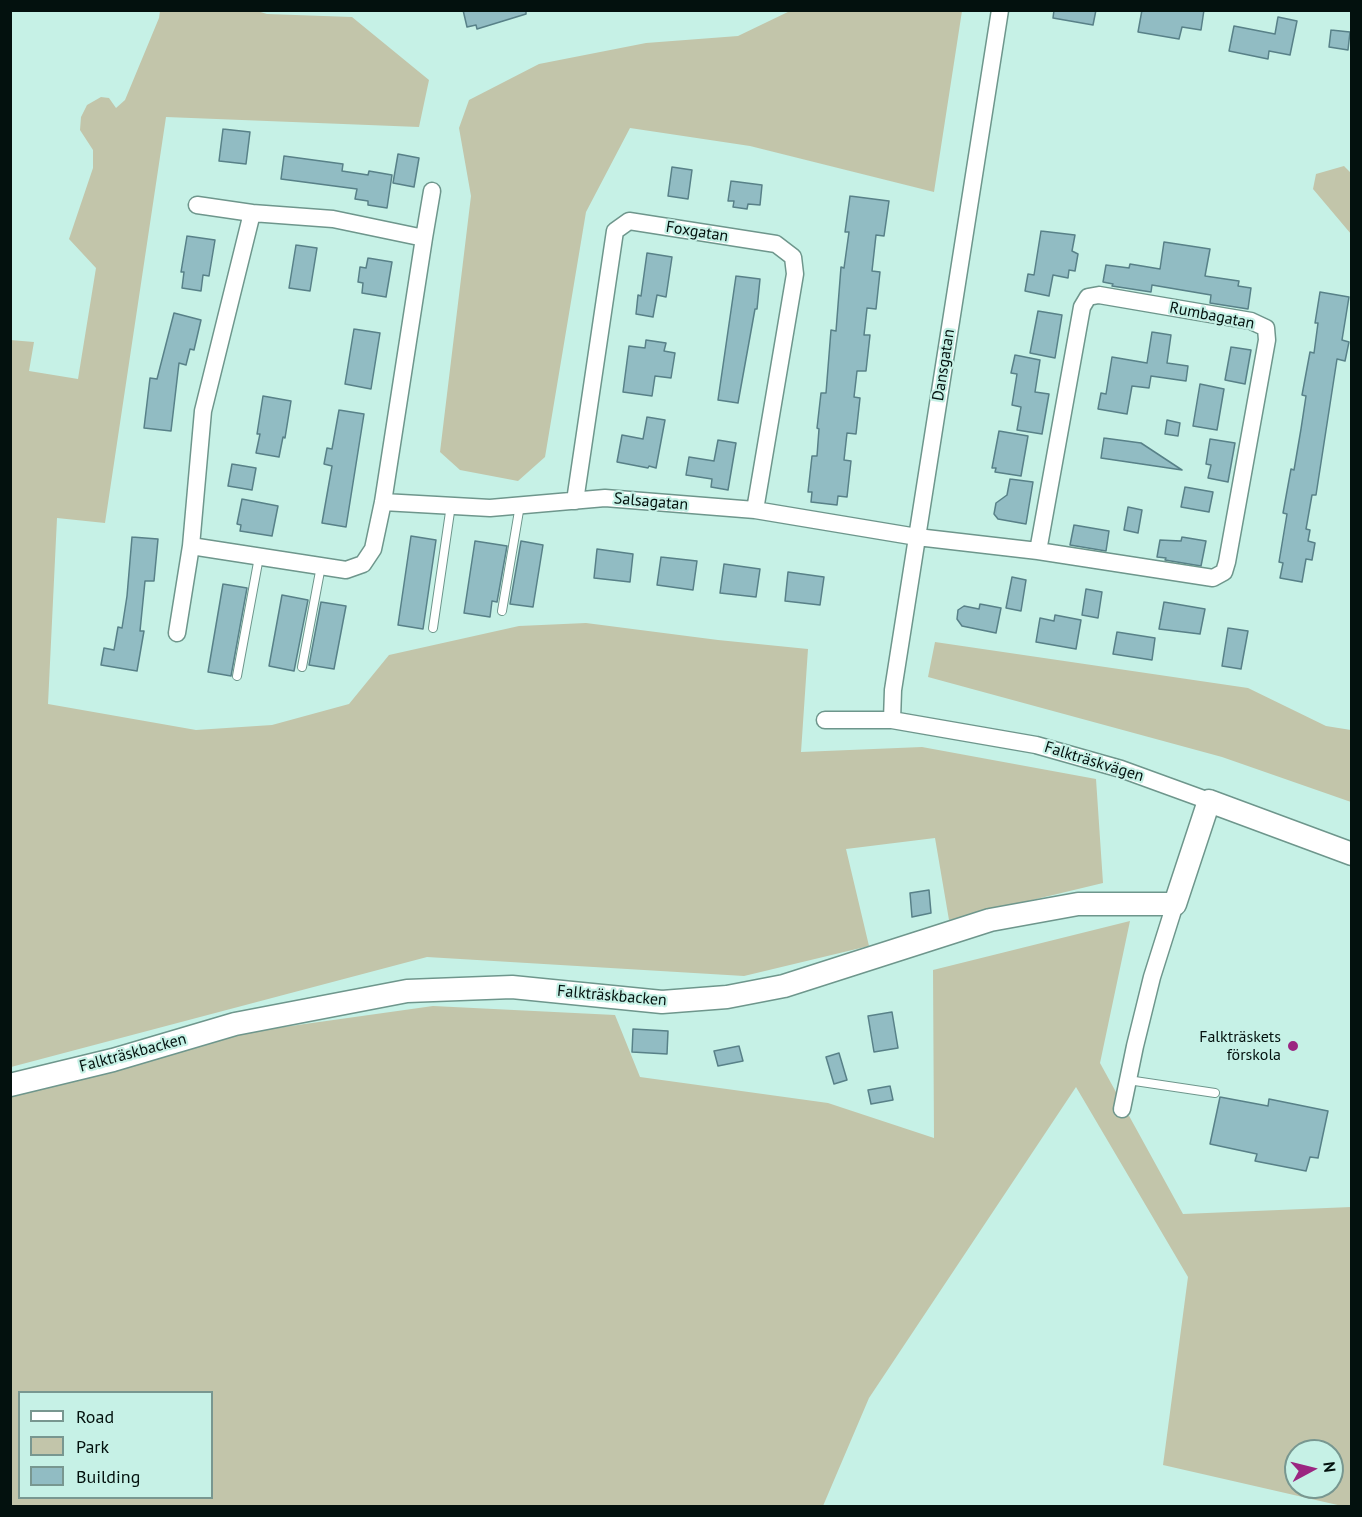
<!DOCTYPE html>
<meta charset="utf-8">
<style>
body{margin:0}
#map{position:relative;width:1362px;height:1517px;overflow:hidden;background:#c6f1e6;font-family:"PT Sans",sans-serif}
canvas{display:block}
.frame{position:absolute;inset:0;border:12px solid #03110e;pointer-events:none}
.legend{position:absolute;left:18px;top:1391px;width:195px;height:108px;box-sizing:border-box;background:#c6f1e6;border:2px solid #789790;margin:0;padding:8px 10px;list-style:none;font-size:18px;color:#03110e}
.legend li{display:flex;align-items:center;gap:12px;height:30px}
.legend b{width:30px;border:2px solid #789790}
.north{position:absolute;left:1284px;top:1439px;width:60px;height:60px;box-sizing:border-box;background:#c6f1e6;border:2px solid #789790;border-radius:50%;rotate:83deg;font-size:16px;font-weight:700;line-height:24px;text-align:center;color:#03110e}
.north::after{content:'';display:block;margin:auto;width:21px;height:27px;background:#9b2681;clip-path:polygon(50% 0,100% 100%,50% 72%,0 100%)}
</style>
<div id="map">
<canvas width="1362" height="1517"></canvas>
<div class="frame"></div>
<ul class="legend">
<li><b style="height:8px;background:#fff"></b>Road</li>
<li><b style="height:16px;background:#c2c5aa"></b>Park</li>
<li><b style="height:16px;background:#91bcc3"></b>Building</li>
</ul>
<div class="north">N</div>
</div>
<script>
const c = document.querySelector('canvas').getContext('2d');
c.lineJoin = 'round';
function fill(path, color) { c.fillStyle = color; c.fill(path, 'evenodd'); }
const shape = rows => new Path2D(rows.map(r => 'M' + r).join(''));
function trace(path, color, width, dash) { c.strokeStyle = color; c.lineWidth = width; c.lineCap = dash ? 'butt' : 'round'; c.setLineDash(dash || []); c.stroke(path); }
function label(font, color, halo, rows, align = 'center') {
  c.font = font + ' "PT Sans",sans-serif'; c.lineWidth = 4.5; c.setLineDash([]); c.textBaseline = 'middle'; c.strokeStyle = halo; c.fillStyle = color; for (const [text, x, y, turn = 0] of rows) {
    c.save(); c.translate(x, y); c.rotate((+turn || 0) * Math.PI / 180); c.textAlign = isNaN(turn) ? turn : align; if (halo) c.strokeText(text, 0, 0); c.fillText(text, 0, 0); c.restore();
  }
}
const green = shape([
 [254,10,267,14,352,17,429,80,419,127,166,117,105,523,57,518,48,704,196,730,272,725,349,704,389,655,519,626,586,623,718,640,808,649,801,752,922,747,1096,779,1103,883,949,920,935,838,846,849,869,946,744,976,427,957,11,1067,10,340,34,342,29,371,78,379,96,268,69,239,93,168,93,150,80,130,81,117,87,105,101,97,109,98,116,108,125,100,159,18,160,11],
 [792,10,962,11,934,192,750,146,630,128,586,212,545,457,518,481,460,470,440,452,471,196,459,128,469,100,539,64,646,43,738,36],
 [1344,166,1351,173,1351,234,1313,189,1316,174],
 [935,642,1248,688,1326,726,1351,730,1351,802,1222,757,928,677],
 [1130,921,1100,1063,1183,1214,1351,1207,1351,1506,1342,1506,1163,1465,1188,1277,1076,1087,869,1398,823,1506,11,1506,10,1097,248,1032,433,1006,615,1015,640,1077,828,1103,934,1138,933,970],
 [20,1392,212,1392,212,1498,20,1498],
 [1296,1451,1332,1451,1332,1487,1296,1487]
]);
const building = shape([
 [463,10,526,10,526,14,477,29,476,25,467,27,463,10],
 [1054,10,1096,10,1093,25,1053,18,1054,10],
 [1142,10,1204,10,1201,30,1182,27,1179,39,1138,32,1142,10],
 [1278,17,1297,21,1290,55,1269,51,1268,59,1229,51,1234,26,1275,34,1278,17],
 [1331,30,1350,32,1348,50,1329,47,1331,30],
 [223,129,250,132,246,164,219,161,223,129],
 [398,154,419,158,414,187,393,183,398,154],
 [284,156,343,164,342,171,368,175,369,171,392,175,387,208,368,205,368,201,355,199,357,189,281,179,284,156],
 [672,167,692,170,688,199,668,196,672,167],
 [731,181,762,185,760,205,748,204,747,209,733,207,734,201,728,201,731,181],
 [850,196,889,201,884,236,876,235,872,271,880,272,876,309,867,308,864,335,870,335,866,371,857,371,854,397,860,398,856,434,847,433,844,460,851,461,847,497,838,496,837,505,811,502,812,492,808,492,812,456,817,456,819,429,817,428,821,393,826,393,831,330,836,331,841,267,844,268,849,232,845,232,850,196],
 [1041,231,1075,235,1072,251,1078,254,1075,271,1069,270,1068,278,1053,275,1049,296,1025,291,1028,274,1034,275,1041,231],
 [187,236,215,240,209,276,203,275,201,291,182,288,184,272,181,272,187,236],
 [1164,242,1210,249,1205,276,1239,281,1238,286,1251,288,1248,309,1210,303,1211,295,1152,285,1151,292,1112,286,1113,284,1103,282,1106,265,1129,268,1130,264,1160,269,1164,242],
 [296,245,317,248,310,291,289,288,296,245],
 [647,253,672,257,666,297,657,295,653,317,636,314,638,295,641,296,647,253],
 [368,258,392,262,386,297,362,293,363,283,358,282,360,267,366,268,368,258],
 [736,276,760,279,757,309,755,309,738,403,718,400,736,276],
 [1320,292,1349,297,1342,340,1349,342,1345,361,1337,359,1316,495,1312,495,1306,529,1310,530,1308,541,1315,543,1312,560,1306,559,1302,582,1280,578,1283,563,1279,562,1287,514,1283,513,1291,469,1294,470,1301,429,1306,396,1302,395,1310,352,1314,353,1318,323,1315,323,1320,292],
 [1038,311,1062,315,1055,358,1030,353,1038,311],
 [174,313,201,320,194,350,190,349,186,365,179,363,171,431,144,428,150,378,157,379,174,313],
 [354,329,380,333,371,389,345,384,354,329],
 [1152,332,1171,335,1167,363,1188,366,1186,381,1151,376,1149,388,1132,386,1127,414,1098,409,1101,393,1106,394,1112,357,1147,363,1152,332],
 [646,340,666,343,664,351,675,353,671,378,655,376,652,396,623,392,629,346,645,348,646,340],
 [1231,347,1251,350,1245,384,1225,380,1231,347],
 [1015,355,1040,360,1035,392,1049,394,1042,434,1017,430,1021,407,1012,405,1017,374,1011,373,1015,355],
 [1200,384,1224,389,1217,430,1193,426,1200,384],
 [263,396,291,401,285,438,283,437,279,457,256,453,260,434,257,434,263,396],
 [339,410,364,414,346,527,322,523,332,466,324,464,327,448,332,449,339,410],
 [647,417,665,420,656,468,649,466,648,468,617,462,622,435,643,439,647,417],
 [1167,420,1180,423,1178,436,1165,434,1167,420],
 [999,431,1028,436,1021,476,995,472,996,468,992,468,999,431],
 [1104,438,1141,443,1182,470,1101,458,1104,438],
 [1210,439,1235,443,1228,482,1208,478,1211,465,1206,464,1210,439],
 [718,440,736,443,728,490,711,487,712,479,686,475,689,457,714,461,718,440],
 [232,464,256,468,252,490,228,486,232,464],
 [1010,479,1033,482,1026,524,998,519,994,514,996,503,1007,495,1010,479],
 [1185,487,1213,492,1209,512,1181,507,1185,487],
 [242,499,278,506,272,536,240,531,241,525,237,524,242,499],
 [1128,507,1142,510,1138,533,1124,530,1128,507],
 [1074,525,1109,531,1106,551,1070,545,1074,525],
 [411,536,436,540,423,629,398,625,411,536],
 [132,537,158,539,154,581,145,581,140,631,144,631,137,671,101,665,104,648,114,650,118,627,122,628,127,596,132,537],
 [1182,537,1206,541,1201,566,1165,560,1166,558,1157,557,1160,540,1181,541,1182,537],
 [475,541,507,546,497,602,492,601,490,617,464,613,475,541],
 [521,541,543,545,533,607,510,604,521,541],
 [597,549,633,554,630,582,594,578,597,549],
 [661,557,697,561,693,590,657,585,661,557],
 [724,564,760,569,756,597,720,593,724,564],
 [788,572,824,577,820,605,785,601,788,572],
 [1012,577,1026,580,1021,611,1006,608,1012,577],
 [223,584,247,588,231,676,208,672,223,584],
 [1086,589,1102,592,1098,618,1082,615,1086,589],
 [282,595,308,600,294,671,269,666,282,595],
 [321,602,346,606,334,669,309,665,321,602],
 [1164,602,1205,609,1200,634,1159,629,1164,602],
 [980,604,1001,608,996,633,962,626,957,619,958,610,964,606,979,609,980,604],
 [1055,615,1081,620,1076,649,1036,642,1040,618,1054,621,1055,615],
 [1228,628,1248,631,1241,669,1222,666,1228,628],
 [1117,632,1155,638,1152,660,1113,654,1117,632],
 [929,890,931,913,912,917,910,893,929,890],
 [892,1012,898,1048,874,1052,868,1016,892,1012],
 [633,1029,668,1031,667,1054,632,1052,633,1029],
 [739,1046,743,1061,718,1066,714,1051,739,1046],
 [839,1053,847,1080,834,1084,826,1057,839,1053],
 [890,1086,893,1100,871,1104,868,1090,890,1086],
 [1220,1097,1268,1106,1269,1099,1328,1111,1318,1158,1310,1157,1306,1171,1255,1161,1257,1154,1210,1144,1220,1097]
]);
const lane = shape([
 [502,611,520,505],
 [433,628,451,505],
 [302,667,321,566],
 [237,676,259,557],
 [1128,1080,1215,1093]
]);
const street = shape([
 [197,205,252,213],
 [252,213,333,219,424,238,383,502,373,549,363,564,346,570,191,546,203,411,252,213],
 [424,238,432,191],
 [575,501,615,231,629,221,776,244,793,257,795,274,755,510],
 [383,502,490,508,605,498,755,510,917,537,1038,551,1213,578,1224,572,1227,562,1267,340,1266,328,1251,321,1099,295,1088,297,1082,307,1038,551],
 [177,633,191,546],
 [825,720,892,720,1036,745,1121,769,1209,801],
 [892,720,893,690,1000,10],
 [1122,1109,1135,1046,1152,977,1175,904]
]);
const secondary = shape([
 [10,1085,113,1060,235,1024,407,991,512,987,662,1002,727,997,784,986,990,920,1078,904,1175,904,1209,801,1352,854]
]);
const markers = [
 [1293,1046,6,"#9b2681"]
];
const streetNames = [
 ["Foxgatan",697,232,9],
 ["Rumbagatan",1212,316,11],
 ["Dansgatan",944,365,-81],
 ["Salsagatan",651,502,5],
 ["Falkträskvägen",1094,762,17],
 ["Falkträskbacken",612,996,5],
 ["Falkträskbacken",133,1053,-15]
];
const poiNames = [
 ["Falkträskets",1281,1037],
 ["förskola",1281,1055]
];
fill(green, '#c2c5aa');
fill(building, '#91bcc3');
trace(building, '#588188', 1.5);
trace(lane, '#6e968c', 10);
trace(street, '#6e968c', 19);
trace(secondary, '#6e968c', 25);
trace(lane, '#fff', 8);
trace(street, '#fff', 16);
trace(secondary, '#fff', 22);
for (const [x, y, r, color] of markers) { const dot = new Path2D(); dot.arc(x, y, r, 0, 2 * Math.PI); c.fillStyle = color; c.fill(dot); trace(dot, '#c6f1e6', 2); }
label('16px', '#03110e', '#c6f1e6', streetNames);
label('16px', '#03110e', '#c6f1e6', poiNames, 'right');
</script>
